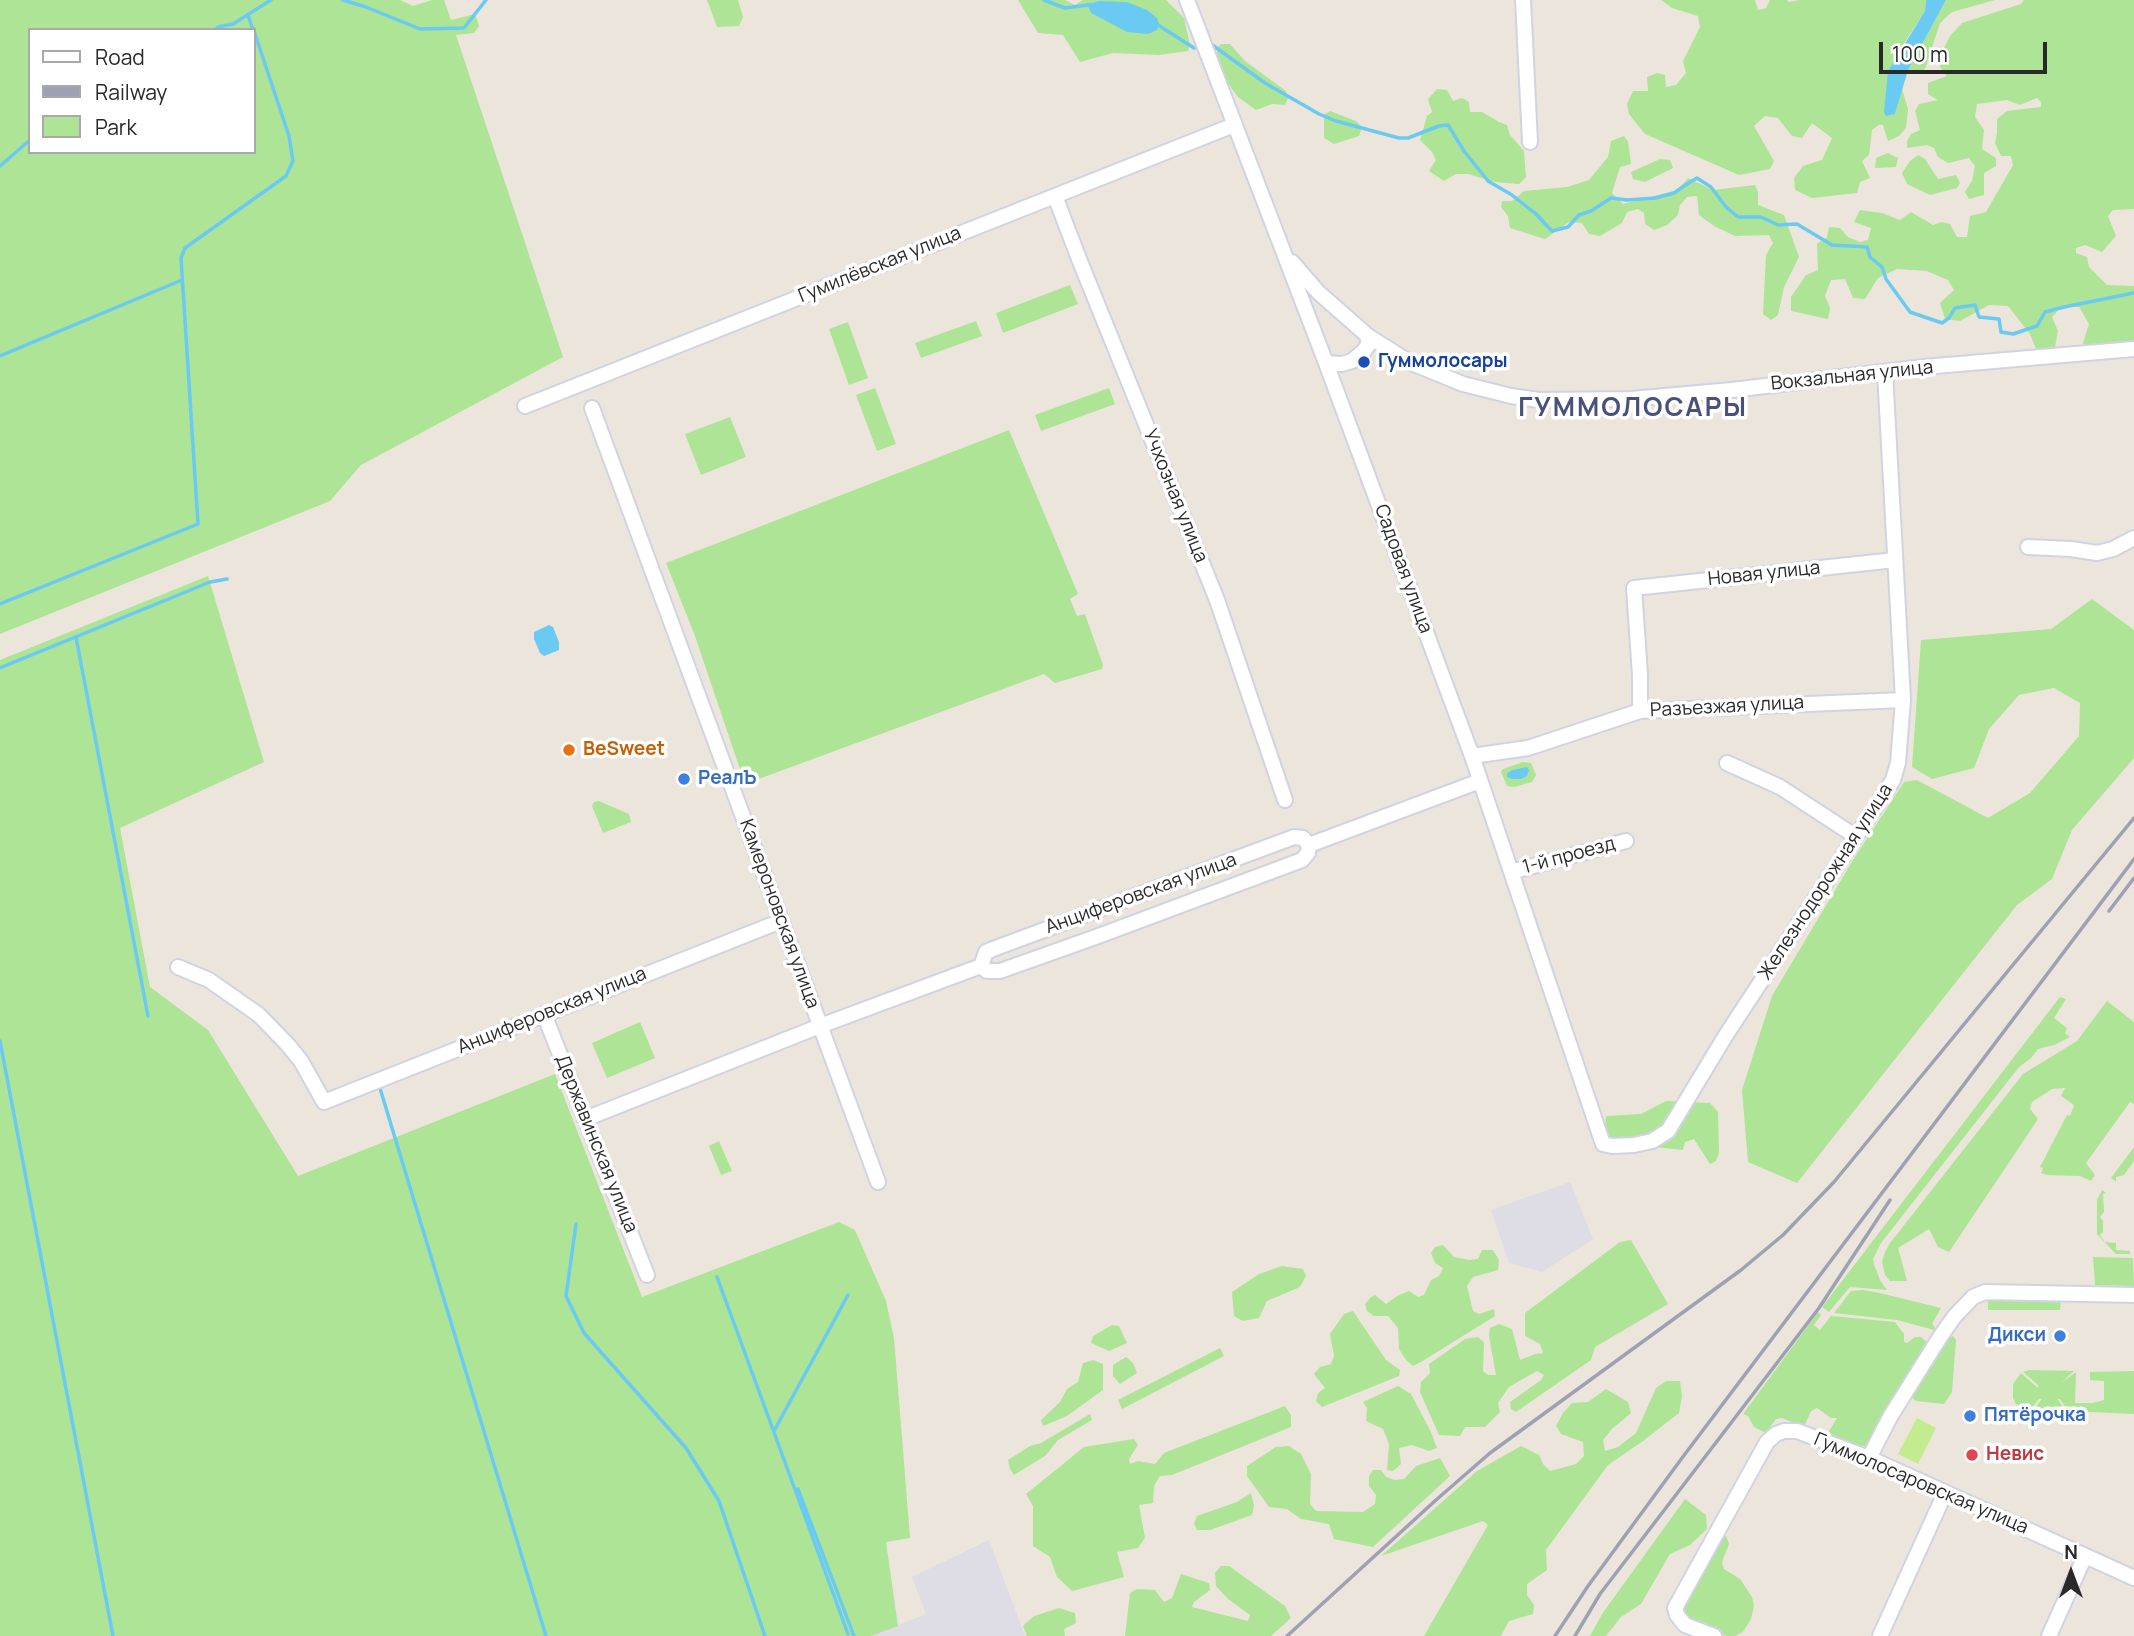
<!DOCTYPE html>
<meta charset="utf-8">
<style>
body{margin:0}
#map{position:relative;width:2134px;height:1636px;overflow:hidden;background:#ece5db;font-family:Manrope,sans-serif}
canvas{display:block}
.legend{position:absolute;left:28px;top:28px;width:228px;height:126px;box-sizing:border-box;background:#fff;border:2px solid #a9a9a9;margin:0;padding:9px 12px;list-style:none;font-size:21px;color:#292929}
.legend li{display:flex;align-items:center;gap:14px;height:35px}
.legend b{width:35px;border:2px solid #a9a9a9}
.north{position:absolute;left:2036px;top:1538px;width:70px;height:70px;-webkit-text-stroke:5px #fff;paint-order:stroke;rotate:0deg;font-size:19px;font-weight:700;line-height:28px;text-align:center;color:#292929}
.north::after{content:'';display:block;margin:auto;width:24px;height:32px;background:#292929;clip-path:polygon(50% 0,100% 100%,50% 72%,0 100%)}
.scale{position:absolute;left:1879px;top:42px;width:168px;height:32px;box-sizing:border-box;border:4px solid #292929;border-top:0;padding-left:9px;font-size:21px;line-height:24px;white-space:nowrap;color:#292929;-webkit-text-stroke:5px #fff;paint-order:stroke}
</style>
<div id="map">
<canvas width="2134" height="1636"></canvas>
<ul class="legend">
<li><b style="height:9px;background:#fff"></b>Road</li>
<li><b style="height:9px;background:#9ea0b4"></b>Railway</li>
<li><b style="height:19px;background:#aee496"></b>Park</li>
</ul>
<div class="north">N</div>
<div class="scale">100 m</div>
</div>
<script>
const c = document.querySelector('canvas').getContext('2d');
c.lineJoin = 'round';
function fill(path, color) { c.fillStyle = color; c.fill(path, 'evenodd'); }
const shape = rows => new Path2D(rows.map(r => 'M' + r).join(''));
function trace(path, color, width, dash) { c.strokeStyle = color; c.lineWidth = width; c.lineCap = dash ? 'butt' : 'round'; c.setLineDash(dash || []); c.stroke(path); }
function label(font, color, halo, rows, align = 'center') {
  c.font = font + ' Manrope,sans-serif'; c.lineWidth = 7; c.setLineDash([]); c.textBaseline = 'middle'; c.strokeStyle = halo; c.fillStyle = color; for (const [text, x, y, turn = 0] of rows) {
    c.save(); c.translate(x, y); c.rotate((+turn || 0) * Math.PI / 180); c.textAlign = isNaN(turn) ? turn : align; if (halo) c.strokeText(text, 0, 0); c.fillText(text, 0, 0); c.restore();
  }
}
const industrial = shape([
 [1570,1182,1593,1239,1542,1272,1509,1263,1491,1210],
 [989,1540,1025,1636,871,1636,926,1614,912,1577]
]);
const green = shape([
 [0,0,400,0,413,6,432,0,444,0,451,20,475,14,479,26,474,33,456,35,563,357,361,465,330,501,0,634],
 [30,30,254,30,254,152,30,152],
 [707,0,738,0,743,17,739,26,717,27],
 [1018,0,1065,0,1075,5,1083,0,1166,0,1184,18,1190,45,1188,51,1159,55,1113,53,1080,62,1063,35,1038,33],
 [1661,0,1755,0,1758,10,1766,8,1770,0,1787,0,1789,2,1799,0,1926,0,1925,11,1897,54,1895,114,1902,89,1908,109,1906,128,1899,136,1888,141,1883,125,1879,125,1872,130,1869,155,1862,161,1870,178,1860,182,1857,193,1812,198,1795,190,1794,178,1803,166,1822,160,1832,138,1812,123,1802,138,1792,136,1778,118,1765,116,1754,126,1774,161,1770,169,1739,175,1645,134,1629,114,1627,104,1633,91,1648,91,1647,77,1657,73,1665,75,1666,87,1676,85,1686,73,1683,61,1700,27,1698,16,1672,8],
 [1946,0,1995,0,1952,12,1940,23,1925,69,1918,74,1908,70],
 [2024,0,2134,0,2134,209,2113,210,2108,216,2116,236,2102,252,2085,245,2076,248,2076,253,2087,257,2089,267,2107,285,2134,286,2134,343,2087,350,2083,343,2089,324,2079,307,2061,307,2052,317,2058,331,2055,347,2036,349,2030,334,2008,306,1989,305,1960,321,1945,319,1940,303,1954,290,1948,280,1927,271,1897,269,1878,278,1865,299,1853,298,1845,279,1831,280,1825,296,1830,308,1828,319,1791,311,1791,297,1806,275,1818,270,1817,244,1827,237,1829,227,1840,228,1848,237,1860,242,1868,240,1871,228,1854,222,1860,210,1882,213,1900,220,1911,212,1933,225,1941,222,1950,224,1957,237,1967,237,1970,216,1986,212,2013,165,2011,156,2001,156,1995,143,1997,133,1997,119,2007,111,2041,107,2041,102,2037,98,2020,105,2007,100,1977,104,1975,117,1984,130,1982,149,1996,158,1996,166,1984,173,1984,195,1969,199,1965,192,1972,181,1975,166,1969,158,1948,163,1938,157,1934,148,1927,145,1907,148,1907,141,1911,134,1920,130,1915,111,1919,104,1938,100,1928,94,1928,83,1947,76,1940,67,1940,56,1950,36,1962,23,2021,4],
 [1221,44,1230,44,1245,61,1286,91,1288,98,1285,105,1272,104,1256,110,1238,97,1227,82,1217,53,1218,47],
 [1437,89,1447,90,1453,101,1462,98,1469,102,1470,112,1482,112,1499,122,1507,125,1510,135,1524,151,1526,177,1519,184,1495,182,1468,174,1456,174,1444,181,1429,171,1436,160,1432,152,1420,140,1427,116,1432,112,1428,99],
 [1330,111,1356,121,1362,127,1359,136,1334,144,1324,138,1324,115],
 [1624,136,1628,142,1631,164,1620,167,1612,193,1623,204,1678,190,1688,178,1713,190,1755,185,1758,192,1758,205,1784,215,1799,257,1784,287,1778,315,1771,320,1763,314,1766,255,1773,243,1769,235,1735,236,1714,226,1699,215,1697,196,1687,197,1680,205,1678,215,1667,225,1654,230,1645,224,1644,213,1638,209,1627,212,1622,223,1600,236,1589,234,1582,223,1569,222,1545,239,1510,228,1508,216,1501,207,1502,201,1512,201,1524,191,1567,187,1589,180,1608,157,1611,141],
 [1888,153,1898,158,1896,167,1875,168,1876,158],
 [1918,155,1925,159,1938,179,1956,175,1960,183,1957,188,1930,195,1907,184,1902,173,1910,161],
 [1660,159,1670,160,1673,168,1645,182,1633,179,1631,172],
 [1070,285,1078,304,1003,333,996,313],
 [976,321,982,336,921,358,915,343],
 [848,322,868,378,849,385,829,329],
 [875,388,896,444,877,451,856,395],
 [1109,388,1115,404,1041,431,1035,415],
 [730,417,746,457,701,475,685,434],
 [1009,430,1078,594,1070,599,1077,616,1085,614,1103,665,1102,669,1055,683,1044,674,745,784,695,636,666,563],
 [208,576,264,762,120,828,150,987,208,1030,298,1176,555,1074,642,1297,839,1222,855,1230,886,1301,894,1338,910,1538,886,1542,898,1626,871,1636,0,1636,0,660],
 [2092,599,2134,630,2134,758,2072,830,2052,879,2017,905,1797,1183,1748,1162,1742,1090,1772,996,1853,860,1904,782,1917,780,1988,818,2030,793,2079,736,2080,703,2054,688,2019,695,1989,729,1974,768,1932,779,1912,767,1921,640,2051,629],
 [1523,762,1531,763,1536,775,1532,782,1514,787,1507,786,1501,772,1503,769],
 [599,801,629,814,631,822,603,833,592,806,594,802],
 [2060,997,2066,999,2054,1018,2067,1028,2065,1033,2070,1037,2054,1045,2038,1049,2031,1058,2019,1067,1881,1243,1873,1259,1874,1264,1880,1280,1887,1290,1850,1287,1829,1312,1822,1307],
 [2107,1001,2134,1022,2134,1104,2130,1102,2086,1163,2095,1175,2091,1181,2080,1176,2048,1175,2041,1173,2043,1168,2040,1167,2067,1115,2070,1116,2074,1105,2061,1096,2065,1088,2052,1089,2032,1102,2030,1109,2038,1119,1949,1252,1938,1247,1929,1229,1898,1248,1907,1281,1890,1281,1885,1275,1882,1262,1885,1252,1890,1243,2023,1074,2077,1041],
 [640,1022,655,1058,607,1078,592,1043],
 [1666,1101,1710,1103,1718,1112,1719,1153,1716,1161,1710,1164,1694,1139,1685,1142,1683,1150,1654,1147,1611,1138,1605,1128,1606,1116,1641,1114],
 [719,1141,732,1171,721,1175,709,1146],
 [2134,1147,2134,1161,2124,1175,2116,1177,2116,1182,2111,1178],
 [2102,1190,2106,1193,2103,1194,2104,1212,2100,1217,2103,1221,2103,1232,2100,1235,2105,1242,2116,1243,2116,1250,2130,1251,2130,1254,2116,1254,2097,1234,2097,1200],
 [1631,1240,1668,1304,1595,1347,1591,1360,1516,1412,1511,1409,1510,1402,1541,1380,1544,1375,1537,1371,1509,1387,1498,1403,1500,1412,1485,1427,1465,1427,1460,1436,1439,1435,1420,1392,1421,1382,1430,1373,1429,1364,1465,1339,1478,1337,1484,1342,1483,1371,1488,1375,1496,1375,1489,1336,1490,1328,1499,1324,1512,1329,1520,1360,1535,1354,1543,1353,1540,1344,1525,1336,1525,1313,1620,1242],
 [1443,1245,1454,1257,1469,1260,1478,1259,1482,1250,1493,1250,1499,1260,1498,1270,1473,1277,1467,1286,1473,1311,1479,1314,1494,1309,1495,1316,1421,1362,1413,1366,1406,1360,1399,1349,1398,1328,1388,1316,1374,1316,1367,1311,1365,1304,1371,1297,1375,1295,1386,1304,1397,1296,1409,1291,1418,1297,1424,1295,1431,1280,1439,1276,1443,1268,1435,1263,1431,1253,1435,1247],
 [2093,1257,2133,1258,2134,1286,2095,1285],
 [1282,1266,1303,1269,1306,1276,1300,1287,1267,1301,1259,1318,1243,1321,1234,1316,1232,1292,1259,1274],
 [1863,1290,1880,1293,1941,1308,1932,1324,1935,1327,1934,1330,1897,1320,1834,1313,1851,1291],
 [1988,1298,2061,1300,2060,1310,1988,1310],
 [1353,1311,1386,1360,1400,1370,1399,1376,1322,1407,1316,1401,1318,1393,1325,1388,1314,1374,1320,1367,1331,1364,1334,1356,1330,1334,1344,1314],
 [1818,1312,1821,1315,1814,1325,1820,1330,1831,1316,1895,1322,1904,1334,1904,1342,1907,1343,1915,1337,1921,1337,1929,1344,1904,1385,1893,1398,1883,1418,1865,1446,1849,1445,1836,1436,1829,1435,1828,1433,1837,1418,1831,1418,1817,1408,1811,1411,1804,1427,1782,1418,1776,1419,1766,1433,1754,1427,1748,1416,1743,1414],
 [1112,1325,1119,1326,1127,1343,1109,1351,1091,1343,1093,1336],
 [1953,1336,1956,1340,1952,1392,1944,1404,1916,1401,1910,1396,1944,1340],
 [1220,1348,1224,1356,1122,1409,1118,1400],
 [1126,1357,1133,1363,1137,1373,1120,1384,1113,1376,1113,1365],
 [1093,1360,1103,1364,1103,1390,1067,1416,1043,1426,1041,1420,1060,1402,1067,1389,1078,1382,1083,1363],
 [2029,1370,2074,1371,2061,1383,2076,1372,2075,1403,2093,1403,2104,1400,2104,1381,2090,1380,2090,1372,2134,1371,2134,1414,2068,1411,2060,1399,2058,1399,2065,1411,2033,1410,2042,1399,2039,1399,2030,1410,2022,1409,2016,1404,2013,1398,2013,1384,2021,1373,2038,1388,2038,1385,2023,1372],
 [1666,1381,1680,1381,1682,1396,1679,1413,1643,1441,1608,1465,1546,1550,1547,1570,1527,1584,1527,1595,1534,1605,1533,1614,1509,1621,1501,1636,1424,1636,1488,1525,1483,1521,1381,1556,1477,1471,1521,1446,1539,1455,1543,1464,1550,1471,1576,1464,1584,1456,1583,1442,1561,1434,1556,1426,1563,1413,1572,1403,1588,1402,1606,1389,1628,1402,1631,1413,1612,1429,1603,1440,1605,1451,1618,1447,1636,1433,1656,1388],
 [1398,1386,1411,1394,1431,1432,1437,1448,1429,1451,1412,1445,1399,1448,1401,1464,1393,1471,1387,1470,1389,1444,1383,1429,1366,1421,1367,1408,1363,1402],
 [1285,1406,1291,1415,1291,1427,1172,1475,1160,1476,1154,1486,1153,1503,1139,1505,1145,1538,1138,1548,1117,1552,1124,1577,1072,1591,1057,1577,1050,1557,1033,1546,1033,1506,1026,1494,1084,1447,1134,1439,1138,1445,1129,1459,1130,1464,1138,1461,1155,1464,1164,1453],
 [1090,1414,1092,1420,1058,1440,1045,1456,1014,1475,1010,1469,1008,1460,1030,1446,1041,1443],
 [1289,1446,1301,1454,1311,1474,1310,1504,1316,1511,1363,1512,1375,1504,1376,1495,1369,1486,1369,1476,1373,1470,1381,1470,1386,1477,1395,1480,1404,1479,1416,1466,1440,1458,1450,1476,1373,1547,1334,1539,1329,1524,1301,1519,1287,1509,1269,1507,1247,1476,1247,1466,1276,1447],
 [1251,1493,1254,1505,1252,1515,1210,1530,1197,1530,1194,1524,1197,1516,1237,1502],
 [1685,1499,1706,1515,1707,1529,1690,1545,1670,1554,1641,1604,1621,1617,1606,1636,1590,1636,1602,1614],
 [1722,1535,1726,1536,1729,1544,1722,1562,1724,1569,1740,1579,1752,1597,1754,1606,1751,1619,1743,1632,1735,1636,1727,1636,1687,1622,1684,1613,1684,1603],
 [1221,1566,1229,1566,1285,1606,1291,1618,1271,1636,1125,1636,1130,1593,1137,1589,1155,1590,1164,1602,1172,1598,1181,1574,1209,1583,1210,1590,1194,1602,1192,1607,1248,1621,1250,1615,1228,1599,1216,1586,1215,1573],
 [1059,1608,1075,1613,1076,1623,1064,1629,1065,1636,1027,1636,1023,1626,1034,1616]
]);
const pitch = shape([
 [1917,1418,1936,1428,1918,1464,1898,1454]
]);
const water = shape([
 [1926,0,1946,0,1908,70,1895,114,1886,116,1884,112,1888,71,1925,11],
 [1098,1,1127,2,1147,10,1157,18,1159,24,1157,30,1148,34,1127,32,1091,13,1088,6],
 [549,625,553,627,559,642,559,650,544,656,540,653,534,639,534,632],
 [1527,767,1529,770,1527,776,1521,779,1512,779,1507,777,1507,774,1512,770]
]);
const stream = shape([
 [343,0,366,7,420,29,464,28,486,0],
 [1044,0,1065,8,1096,4],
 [248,15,253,30],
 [1155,23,1194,48],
 [215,30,218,27,233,24,271,0],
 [1211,44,1265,83,1319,114,1336,121,1399,138,1408,138,1439,126,1448,125,1464,151,1488,181,1512,195,1536,214,1552,231,1568,227,1579,215,1591,211,1611,198,1627,200,1655,198,1674,193,1687,184,1697,178,1711,187,1726,207,1738,217,1761,217,1778,225,1797,224,1832,245,1867,247,1870,257,1882,267,1886,279,1910,312,1942,323,1949,318,1955,308,1975,305,1979,317,1999,319,2001,332,2013,334,2037,326,2045,312,2064,307,2134,293],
 [0,166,30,140],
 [0,356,182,280],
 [0,604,198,524,181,258,185,248,286,176,293,161,289,136,254,31],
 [76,637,148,1016],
 [0,668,210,582,227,579],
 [0,1041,113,1636],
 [379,1085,546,1636],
 [576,1224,566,1296,584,1333,686,1448,719,1501,765,1636],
 [717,1277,848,1634],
 [774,1431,848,1295],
 [798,1489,854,1636]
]);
const minor = shape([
 [1187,0,1326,363,1472,756,1603,1144,1612,1146,1634,1145,1652,1141,1668,1131,1726,1035,1893,780,1898,763,1903,700,1885,372],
 [1523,0,1530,142],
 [1055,196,1079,259,1217,600,1285,800],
 [1292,262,1318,292,1368,336,1409,362,1463,384,1511,396,1539,400,1631,399,1732,390,1924,367,2134,349],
 [1326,363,1342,364,1352,361,1364,351,1368,345,1368,336],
 [525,406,1234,125],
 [592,408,878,1182],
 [2028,547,2071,549,2097,553,2113,549,2134,538],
 [1640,711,1640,675,1634,588,1895,560],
 [1472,756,1528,748,1640,711,1903,700],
 [1727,763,1780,787,1855,836],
 [1309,845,1480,781],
 [1511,872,1626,841],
 [981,966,986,952,993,949,1294,837,1303,838,1309,845],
 [981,966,987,971,1000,971,1093,938,1302,860,1308,853,1309,845],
 [178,967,209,980,259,1015,288,1045,301,1061,324,1102,781,921],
 [544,1014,647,1275],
 [585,1119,820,1026,981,966],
 [1869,1458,1890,1417,1940,1337,1954,1317,1973,1297,1985,1292,2134,1295],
 [1714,1636,1685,1625,1677,1615,1675,1608,1767,1442,1776,1434,1784,1431,1797,1431,1869,1458,2134,1578],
 [1880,1636,1945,1493],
 [2049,1636,2085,1556]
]);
const rail = shape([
 [2109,911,2134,878],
 [1287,1636,1436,1500,1490,1453,1741,1270,1783,1235,1834,1182,2134,818],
 [1555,1636,1588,1586,1682,1458,2134,859],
 [1575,1636,1600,1594,1819,1308,1890,1200]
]);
const markers = [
 [1364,362,7,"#1a4fb4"],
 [569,750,7,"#e8710a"],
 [684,779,7,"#3f7fe0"],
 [2060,1336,7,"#3f7fe0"],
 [1970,1416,7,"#3f7fe0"],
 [1972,1455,7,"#e0444e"]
];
const streetNames = [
 ["Гумилёвская улица",880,265,-22],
 ["Вокзальная улица",1852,376,-6],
 ["Учхозная улица",1175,496,68],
 ["Садовая улица",1403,569,70],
 ["Новая улица",1764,574,-6],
 ["Разъезжая улица",1727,707,-3],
 ["1-й проезд",1569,856,-15],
 ["Железнодорожная улица",1826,882,-57],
 ["Анциферовская улица",1141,894,-20],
 ["Камероновская улица",779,914,70],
 ["Анциферовская улица",552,1011,-22],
 ["Державинская улица",596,1144,68],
 ["Гуммолосаровская улица",1921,1484,23]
];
const transitNames = [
 ["Гуммолосары",1378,362]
];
const foodNames = [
 ["BeSweet",583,750]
];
const shopNames = [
 ["РеалЪ",698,779],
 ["Дикси",2046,1336,"right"],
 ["Пятёрочка",1984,1416]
];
const healthNames = [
 ["Невис",1986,1455]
];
const districtNames = [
 ["ГУММОЛОСАРЫ",1633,409]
];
fill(industrial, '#dedce4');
fill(green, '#aee496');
fill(pitch, '#c3ec91');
fill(water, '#6bcaf1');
trace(stream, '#6bcaf1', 3.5);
trace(minor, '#d0d3e3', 18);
trace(minor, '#fff', 14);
trace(rail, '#9ea0b4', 3.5);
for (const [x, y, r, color] of markers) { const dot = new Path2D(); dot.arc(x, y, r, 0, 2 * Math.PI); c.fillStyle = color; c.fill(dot); trace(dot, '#fff', 2.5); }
label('19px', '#292929', '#fff', streetNames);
label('bold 19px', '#164399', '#fff', transitNames, 'left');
label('bold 19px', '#c56008', '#fff', foodNames, 'left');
label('bold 19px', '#366cbe', '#fff', shopNames, 'left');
label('bold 19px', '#be3a42', '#fff', healthNames, 'left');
c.letterSpacing = '2px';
label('bold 26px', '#49507b', '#fff', districtNames);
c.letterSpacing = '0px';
</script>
